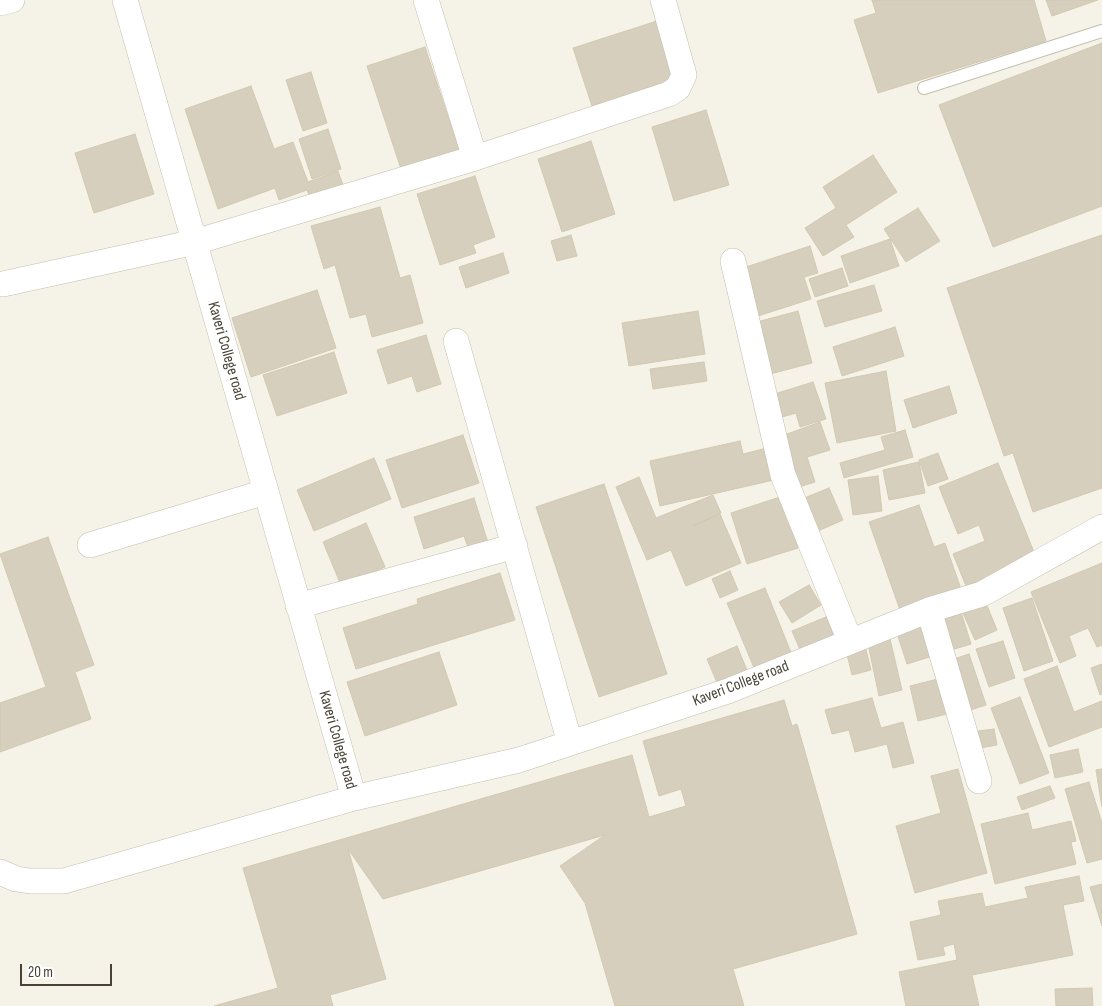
<!DOCTYPE html>
<style>
body{margin:0}
#map{position:relative;width:1102px;height:1006px;overflow:hidden;background:#f5f2e8;font-family:"Sofia Sans Condensed",sans-serif}
canvas{display:block}
.scale{position:absolute;left:20px;top:964px;width:92px;height:22px;box-sizing:border-box;border:2px solid #484336;border-top:0;padding-left:6px;font-size:15px;line-height:18px;white-space:nowrap;color:#484336;-webkit-text-stroke:4px #fff;paint-order:stroke}
</style>
<div id="map">
<canvas width="1102" height="1006"></canvas>
<div class="scale">20 m</div>
</div>
<script>
const c = document.querySelector('canvas').getContext('2d');
c.lineJoin = 'round';
function fill(path, color) { c.fillStyle = color; c.fill(path, 'evenodd'); }
const shape = rows => new Path2D(rows.map(r => 'M' + r).join(''));
function trace(path, color, width, dash) { c.strokeStyle = color; c.lineWidth = width; c.lineCap = dash ? 'butt' : 'round'; c.setLineDash(dash || []); c.stroke(path); }
function label(font, color, halo, rows, align = 'center') {
  c.font = font + ' "Sofia Sans Condensed",sans-serif'; c.lineWidth = 5; c.setLineDash([]); c.textBaseline = 'middle'; c.strokeStyle = halo; c.fillStyle = color; for (const [text, x, y, turn = 0] of rows) {
    c.save(); c.translate(x, y); c.rotate((+turn || 0) * Math.PI / 180); c.textAlign = isNaN(turn) ? turn : align; if (halo) c.strokeText(text, 0, 0); c.fillText(text, 0, 0); c.restore();
  }
}
const building = shape([
 [872,0,1034,0,1046,41,878,93,854,20,876,13,872,0],
 [1046,0,1098,0,1052,16,1046,0],
 [657,21,675,80,592,106,573,48,657,21],
 [1102,43,1102,206,993,247,939,105,1102,43],
 [425,47,460,153,402,172,367,66,425,47],
 [311,72,327,123,303,131,286,80,311,72],
 [251,86,274,149,293,142,308,182,338,171,343,185,310,197,307,190,279,200,275,188,218,209,185,109,251,86],
 [706,110,729,185,674,201,652,127,706,110],
 [328,129,341,169,312,179,299,139,328,129],
 [135,134,154,194,94,213,75,153,135,134],
 [591,141,615,214,562,232,538,159,591,141],
 [873,155,897,192,846,225,854,237,823,256,805,228,836,208,823,187,873,155],
 [475,176,495,237,473,245,476,253,440,265,417,194,475,176],
 [380,207,400,278,410,275,423,323,372,337,366,314,350,318,335,265,324,269,311,226,380,207],
 [918,208,940,241,906,262,884,229,918,208],
 [571,235,577,256,557,261,551,241,571,235],
 [1102,235,1102,488,1033,512,1013,453,1004,456,947,288,1102,235],
 [890,239,899,266,850,283,841,256,890,239],
 [810,246,818,273,804,277,811,299,758,316,743,268,810,246],
 [503,253,509,273,466,288,459,267,503,253],
 [842,268,848,286,815,297,809,279,842,268],
 [874,285,882,311,825,327,817,301,874,285],
 [317,290,336,348,251,377,232,318,317,290],
 [698,311,705,354,629,366,622,323,698,311],
 [798,311,812,363,770,374,757,322,798,311],
 [895,327,904,356,842,376,833,347,895,327],
 [426,335,441,384,417,392,412,376,388,384,377,350,426,335],
 [334,352,347,393,277,416,263,375,334,352],
 [704,362,707,381,653,389,650,369,704,362],
 [886,371,896,431,837,443,825,383,886,371],
 [813,382,826,419,800,427,796,413,775,419,768,396,813,382],
 [949,386,957,413,913,428,904,400,949,386],
 [820,422,830,450,807,457,815,482,796,488,779,437,820,422],
 [905,430,913,457,844,478,840,463,885,450,881,437,905,430],
 [463,435,479,483,402,508,386,460,463,435],
 [740,441,743,454,767,448,774,480,660,506,650,461,740,441],
 [938,453,948,479,928,486,919,460,938,453],
 [374,458,391,499,314,531,297,490,374,458],
 [919,462,925,493,889,500,883,470,919,462],
 [998,463,1036,557,966,586,953,554,985,541,979,525,958,534,939,487,998,463],
 [878,476,882,511,853,515,848,480,878,476],
 [639,477,656,518,713,495,721,513,693,526,720,514,741,563,686,586,671,550,647,560,616,487,639,477],
 [604,484,667,674,599,697,536,507,604,484],
 [829,488,843,520,811,534,797,501,829,488],
 [783,496,798,548,747,564,731,513,783,496],
 [474,498,489,546,470,553,464,536,424,549,414,517,474,498],
 [919,505,934,547,945,543,961,589,900,610,869,522,919,505],
 [366,523,385,567,341,585,323,542,366,523],
 [48,537,94,665,75,672,91,719,0,752,0,703,46,687,0,554,48,537],
 [1102,563,1102,645,1097,647,1088,628,1069,636,1076,656,1060,663,1031,592,1102,563],
 [730,571,738,590,720,598,712,579,730,571],
 [500,573,515,620,356,669,343,628,418,604,417,599,500,573],
 [809,585,821,605,792,623,779,602,809,585],
 [765,588,794,660,757,675,727,603,765,588],
 [1032,598,1053,661,1024,671,1003,608,1032,598],
 [986,603,997,630,975,640,963,613,986,603],
 [961,612,971,644,948,651,937,619,961,612],
 [826,617,835,638,801,652,792,631,826,617],
 [926,624,936,655,907,664,897,633,926,624],
 [890,639,902,690,879,696,868,644,890,639],
 [1003,641,1015,678,989,687,976,649,1003,641],
 [737,646,751,680,721,692,707,659,737,646],
 [865,646,871,670,852,675,846,650,865,646],
 [439,652,457,705,365,736,347,682,439,652],
 [969,654,986,705,967,711,951,660,969,654],
 [1102,664,1102,694,1100,695,1091,668,1102,664],
 [1057,666,1074,712,1102,701,1102,727,1049,747,1024,679,1057,666],
 [938,679,947,714,918,721,910,686,938,679],
 [1020,697,1049,773,1020,784,991,708,1020,697],
 [872,698,881,728,903,722,914,763,893,768,887,744,855,752,849,730,832,734,825,710,872,698],
 [784,700,792,726,797,724,857,934,733,969,744,1006,615,1006,585,903,560,866,605,835,383,899,348,849,386,979,330,995,333,1006,214,1006,278,988,243,868,632,755,649,817,686,806,681,789,659,796,643,741,784,700],
 [994,729,997,745,974,749,971,732,994,729],
 [1078,749,1083,772,1055,778,1050,755,1078,749],
 [958,769,987,873,915,893,896,826,941,813,931,776,958,769],
 [1102,769,1102,807,1096,770,1102,769],
 [1089,782,1102,823,1102,859,1087,863,1065,789,1089,782],
 [1050,786,1055,798,1022,810,1017,797,1050,786],
 [1028,813,1032,830,1071,821,1076,841,1071,842,1076,864,995,884,981,824,1028,813],
 [1079,876,1084,901,1063,905,1073,955,972,975,979,1006,906,1006,899,972,957,960,954,944,943,947,945,955,918,960,910,922,941,915,938,901,982,893,985,907,1028,898,1025,887,1079,876],
 [1102,884,1102,926,1090,887,1102,884],
 [1092,988,1093,1006,1056,1006,1055,989,1092,988]
]);
const lane = shape([
 [924,88,1102,31]
]);
const street = shape([
 [125,0,354,798,519,760,728,691,929,610,982,594,1102,527],
 [426,0,475,158],
 [0,3,12,0],
 [733,261,783,475,850,641],
 [3,284,195,242,475,158,669,94,678,88,684,75,663,0],
 [456,341,570,743],
 [90,545,265,492],
 [298,606,515,546],
 [929,610,979,781],
 [0,872,16,879,30,881,64,881,354,798]
]);
const streetNames = [
 ["Kaveri College road",226,351,74],
 ["Kaveri College road",741,684,-21],
 ["Kaveri College road",337,740,74]
];
fill(building, '#d7cfbd');
trace(building, '#d2c8b0', 1);
trace(lane, '#c3bead', 14);
trace(street, '#c3bead', 26);
trace(lane, '#fff', 12);
trace(street, '#fff', 25);
label('16px', '#484336', '#fff', streetNames);
</script>
